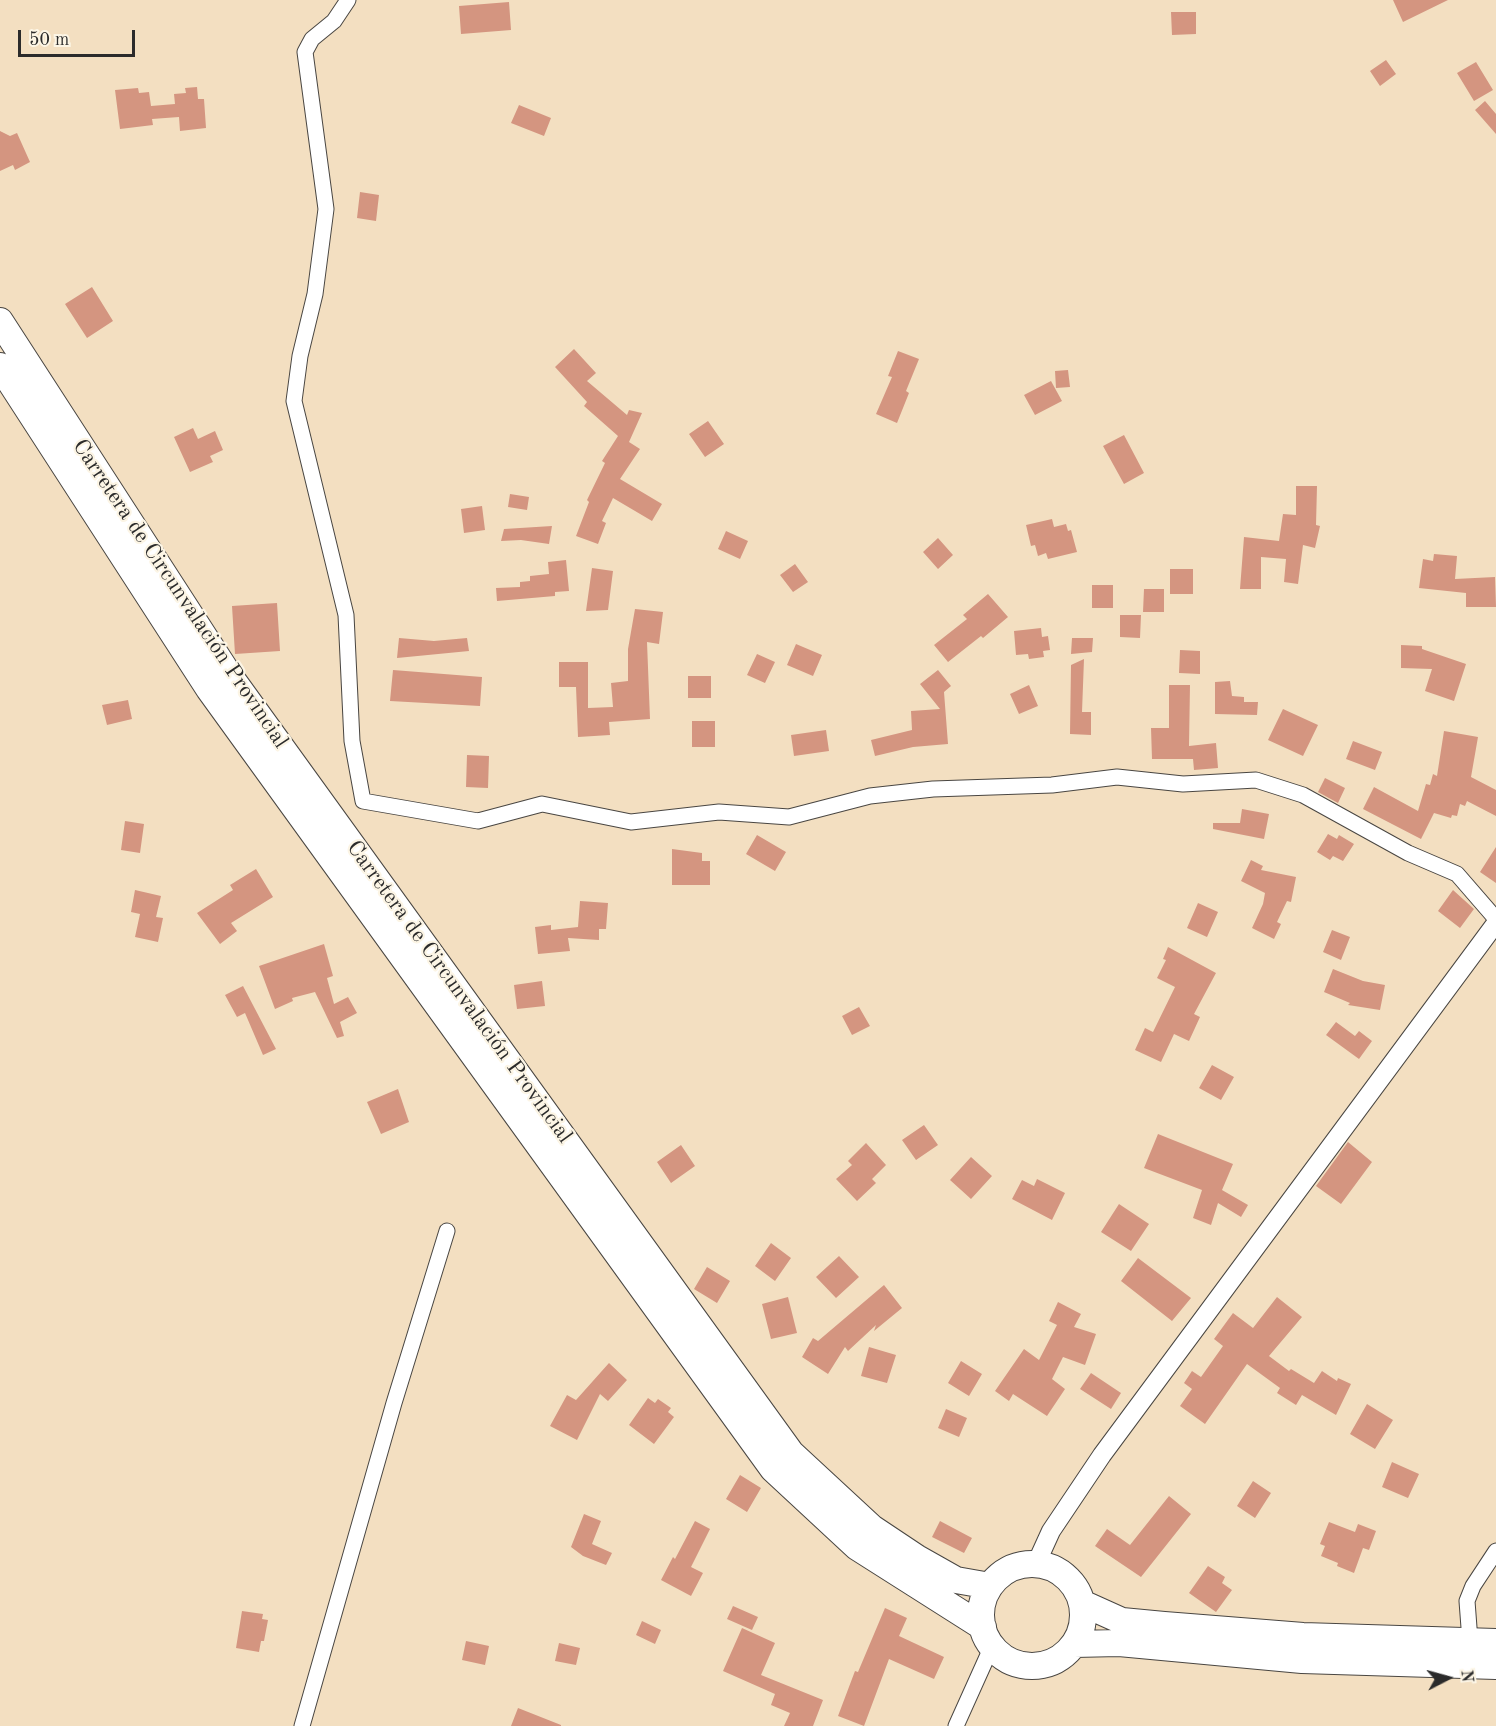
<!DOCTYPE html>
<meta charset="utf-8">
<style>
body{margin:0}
#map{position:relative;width:1496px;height:1726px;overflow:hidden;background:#f3dfc1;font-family:"Old Standard TT",serif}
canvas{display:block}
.north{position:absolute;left:1418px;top:1648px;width:60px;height:60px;-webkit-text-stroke:4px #fcf5e5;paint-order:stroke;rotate:84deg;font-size:16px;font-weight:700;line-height:24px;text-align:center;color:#2b2b2b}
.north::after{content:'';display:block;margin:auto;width:21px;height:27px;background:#2b2b2b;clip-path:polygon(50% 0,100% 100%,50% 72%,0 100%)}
.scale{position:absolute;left:18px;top:30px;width:117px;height:27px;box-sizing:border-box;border:3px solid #2b2b2b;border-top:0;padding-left:8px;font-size:18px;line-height:21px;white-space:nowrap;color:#2b2b2b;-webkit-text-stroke:4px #fcf5e5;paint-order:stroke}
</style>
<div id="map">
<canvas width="1496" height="1726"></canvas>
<div class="north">N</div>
<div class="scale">50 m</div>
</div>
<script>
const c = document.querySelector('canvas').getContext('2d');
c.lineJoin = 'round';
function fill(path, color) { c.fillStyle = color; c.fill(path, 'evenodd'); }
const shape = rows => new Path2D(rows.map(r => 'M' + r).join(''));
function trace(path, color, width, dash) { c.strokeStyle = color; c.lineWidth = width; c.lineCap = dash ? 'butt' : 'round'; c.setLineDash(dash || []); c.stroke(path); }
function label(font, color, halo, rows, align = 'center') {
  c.font = font + ' "Old Standard TT",serif'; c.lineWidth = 4.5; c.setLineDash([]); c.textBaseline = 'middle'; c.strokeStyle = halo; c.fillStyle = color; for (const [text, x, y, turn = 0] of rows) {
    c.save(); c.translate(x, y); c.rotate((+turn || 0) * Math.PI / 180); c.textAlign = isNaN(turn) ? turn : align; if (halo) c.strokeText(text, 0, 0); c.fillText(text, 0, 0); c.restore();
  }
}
const building = shape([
 [1393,0,1448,0,1403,22],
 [509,2,511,30,461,34,459,6],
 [1171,12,1196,12,1196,34,1172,35],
 [1386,60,1396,74,1380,86,1370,71],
 [1476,62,1493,90,1474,101,1457,73],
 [197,87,198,99,204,99,206,128,180,131,179,117,152,119,153,125,120,129,115,90,138,88,139,93,149,92,151,106,175,104,174,94,186,93,185,88],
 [1485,101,1496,114,1496,134,1475,110],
 [519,105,551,118,544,136,511,123],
 [0,131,10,136,17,133,30,162,15,170,13,165,0,171],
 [360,192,379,195,376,221,357,218],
 [92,287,113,321,87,338,65,304],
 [574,349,596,373,587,381,627,415,629,410,642,413,629,442,640,449,620,479,662,504,652,521,613,498,602,521,606,523,598,544,576,536,589,502,587,500,605,463,602,461,618,436,584,406,587,402,555,367],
 [898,351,919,359,906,391,909,393,897,423,876,414,892,377,888,376],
 [1068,370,1070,387,1056,388,1055,371],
 [1051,381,1062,401,1035,415,1024,395],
 [708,421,724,444,705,457,689,434],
 [193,428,198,439,215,431,223,450,210,456,213,462,190,472,174,437],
 [1124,435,1144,473,1124,484,1103,446],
 [1296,486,1317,486,1316,525,1320,526,1315,548,1303,545,1298,584,1284,582,1286,559,1261,557,1261,589,1240,589,1244,537,1279,541,1283,514,1296,515],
 [510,494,529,497,527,510,508,507],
 [482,506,485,530,464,533,461,509],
 [1052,519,1054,527,1066,524,1068,531,1071,530,1077,552,1048,559,1046,553,1038,556,1035,545,1031,546,1026,525],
 [552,526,549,544,521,540,501,541,504,529],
 [726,531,748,541,740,559,718,549],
 [938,538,953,555,938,569,923,552],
 [1434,554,1457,556,1455,579,1495,577,1496,607,1466,607,1466,593,1419,588,1423,559,1433,561],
 [566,560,569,591,555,592,555,596,497,601,496,588,520,587,520,582,530,581,530,576,549,574,548,562],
 [795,564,808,582,793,592,780,575],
 [592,568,613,571,608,610,586,611],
 [1170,569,1193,569,1193,594,1170,594],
 [1092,585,1113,585,1113,608,1092,608],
 [1144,589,1164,589,1164,612,1143,612],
 [988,594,1008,617,983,638,981,636,948,662,934,645,967,619,963,615],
 [277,603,280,651,235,654,232,606],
 [635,609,663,612,659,644,647,642,650,719,609,722,610,735,578,737,576,687,559,687,559,662,588,662,588,708,613,707,611,683,628,681,628,649],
 [1120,615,1141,615,1140,638,1120,637],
 [1041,628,1042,637,1048,636,1050,650,1043,651,1044,657,1029,659,1028,654,1016,655,1014,631],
 [399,638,434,641,467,638,469,651,397,658],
 [1072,638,1093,638,1092,652,1071,654],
 [796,644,822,655,813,676,787,665],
 [1401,645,1422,646,1422,649,1466,664,1454,701,1425,691,1432,669,1401,668],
 [1180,650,1200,651,1200,674,1179,673],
 [757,654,775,662,765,683,747,675],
 [1084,659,1082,712,1091,712,1091,735,1070,734,1071,665],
 [393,670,482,677,480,706,390,701],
 [938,670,951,686,944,692,948,744,913,747,875,756,871,740,912,730,911,711,940,709,920,684],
 [688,676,711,676,711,698,688,698],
 [1230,681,1232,696,1244,697,1244,702,1258,702,1257,715,1215,714,1215,682],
 [1029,685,1038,706,1019,714,1010,694],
 [1169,685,1190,685,1189,746,1216,743,1218,768,1194,770,1193,759,1152,759,1151,728,1169,728],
 [128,700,132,719,107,725,102,705],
 [1283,709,1318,725,1303,756,1268,740],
 [692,721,715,721,715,747,692,747],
 [826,730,829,751,794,756,791,735],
 [1444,731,1478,737,1471,777,1496,790,1496,816,1467,801,1465,806,1460,804,1457,816,1452,815,1451,818,1434,813,1421,839,1363,809,1374,787,1418,811,1426,784,1430,785,1433,774,1437,776],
 [1353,741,1382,752,1375,770,1346,759],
 [467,755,489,756,488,788,466,787],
 [1325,778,1345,788,1338,803,1318,792],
 [1242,809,1269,814,1264,839,1213,829,1213,823,1240,823],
 [125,821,144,824,140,853,121,850],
 [1328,834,1337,839,1339,835,1354,844,1343,861,1333,856,1330,860,1317,852],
 [757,835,786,852,775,871,746,854],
 [1496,847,1496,883,1480,872],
 [672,849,702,853,702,861,710,861,710,885,672,885],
 [1251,860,1263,866,1261,870,1296,877,1291,902,1287,901,1277,922,1281,924,1274,939,1252,928,1263,904,1265,893,1241,881],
 [256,869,273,897,231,923,237,931,220,944,197,913,233,890,230,885],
 [135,890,161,896,156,917,163,918,158,942,135,937,140,914,131,912],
 [1453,890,1474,909,1460,928,1438,911],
 [580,901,608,903,606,929,599,929,599,940,568,938,570,951,538,954,535,927,551,925,551,930,578,927],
 [1198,903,1218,912,1207,937,1187,928],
 [1332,930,1350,937,1341,960,1323,952],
 [324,944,333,976,327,978,334,1004,348,997,357,1013,340,1022,344,1036,337,1038,315,992,292,998,293,1001,275,1009,259,966],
 [1168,947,1216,973,1194,1014,1200,1017,1189,1041,1174,1034,1161,1062,1135,1050,1145,1028,1153,1032,1175,987,1157,978,1166,960,1163,959],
 [1333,969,1363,981,1385,985,1380,1010,1348,1005,1350,1003,1324,992],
 [542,981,545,1006,517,1009,514,985],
 [243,986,276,1049,263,1055,245,1013,237,1017,225,995],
 [859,1007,870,1026,852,1035,842,1016],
 [1336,1022,1355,1036,1359,1031,1372,1041,1359,1059,1326,1035],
 [1212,1065,1234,1077,1221,1100,1199,1088],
 [398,1089,409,1122,381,1134,367,1102],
 [924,1125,938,1145,916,1160,902,1140],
 [1158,1134,1233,1164,1222,1190,1248,1205,1241,1217,1218,1203,1211,1225,1193,1218,1202,1190,1144,1168],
 [1348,1142,1372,1162,1341,1204,1316,1186],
 [866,1143,886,1165,872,1179,876,1183,857,1201,836,1179,852,1165,848,1161],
 [681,1145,695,1166,671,1183,657,1162],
 [971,1157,992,1176,971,1199,950,1180],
 [1037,1179,1065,1193,1052,1220,1012,1199,1022,1180,1034,1186],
 [1119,1204,1149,1224,1131,1251,1101,1232],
 [771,1243,791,1258,775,1281,755,1266],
 [839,1256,859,1277,836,1298,816,1277],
 [1138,1258,1191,1298,1172,1321,1121,1281],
 [707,1267,730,1281,717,1303,694,1289],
 [884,1285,902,1308,874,1331,876,1325,848,1351,845,1347,828,1374,802,1357,813,1338,818,1341],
 [788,1297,797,1333,771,1339,762,1304],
 [1277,1297,1302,1317,1269,1356,1289,1371,1291,1369,1314,1383,1322,1371,1337,1381,1338,1378,1351,1384,1336,1415,1302,1395,1296,1405,1277,1393,1280,1388,1247,1364,1205,1424,1180,1406,1192,1389,1184,1383,1192,1371,1201,1377,1223,1346,1214,1339,1233,1313,1253,1328],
 [1058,1302,1081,1314,1074,1327,1096,1334,1085,1365,1063,1357,1052,1379,1065,1389,1047,1416,1013,1394,1009,1401,995,1391,1024,1349,1039,1360,1057,1325,1049,1321],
 [869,1347,896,1355,887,1383,861,1376],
 [961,1361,982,1374,969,1396,948,1383],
 [609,1363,627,1380,608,1401,600,1394,577,1440,550,1426,567,1395,576,1400],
 [1091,1373,1121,1393,1111,1409,1080,1389],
 [648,1398,655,1403,658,1399,671,1408,668,1412,674,1417,654,1444,629,1425],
 [1367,1404,1393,1420,1375,1449,1350,1434],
 [946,1409,967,1418,959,1437,938,1428],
 [1392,1462,1419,1474,1408,1498,1382,1487],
 [740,1475,761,1488,747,1512,726,1499],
 [1253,1481,1271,1493,1255,1518,1237,1506],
 [1169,1496,1191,1514,1141,1577,1095,1546,1107,1529,1130,1545],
 [584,1514,601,1521,592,1544,612,1553,606,1565,583,1556,571,1547],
 [695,1521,710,1529,691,1567,703,1573,691,1596,661,1580,673,1557,675,1559],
 [940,1521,972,1538,964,1553,932,1537],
 [1329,1522,1355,1532,1358,1524,1376,1531,1369,1550,1363,1548,1354,1573,1337,1566,1338,1563,1321,1556,1325,1546,1320,1544],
 [1208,1566,1225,1577,1222,1583,1232,1590,1216,1612,1189,1593],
 [733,1606,758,1617,752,1630,727,1619],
 [885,1608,907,1618,899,1636,944,1657,934,1679,889,1659,864,1726,838,1716,855,1671,858,1672],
 [242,1611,263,1614,262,1619,268,1620,264,1641,261,1641,259,1652,236,1648],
 [642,1621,661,1630,655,1644,636,1635],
 [742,1628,775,1643,761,1675,823,1700,813,1726,784,1726,790,1713,771,1705,775,1694,723,1671],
 [466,1641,489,1646,485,1665,462,1660],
 [559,1643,580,1648,576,1665,555,1661],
 [518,1708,561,1725,561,1726,511,1726]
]);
const minor = shape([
 [348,0,334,21,312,39,305,52,326,209,315,294,300,356,294,401,346,615,352,741,363,801,478,821,542,804,631,822,719,812,789,817,870,796,933,789,1052,785,1117,777,1183,784,1256,780,1303,795,1408,853,1457,874,1496,919],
 [1470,1641,1467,1601,1473,1586,1496,1551],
 [302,1726,394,1403,447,1231],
 [956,1726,992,1646]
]);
const tertiary = shape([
 [1036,1564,1051,1531,1102,1455,1496,923]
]);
const trunk = shape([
 [0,321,229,675,791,1453,872,1528,917,1558,956,1580,990,1586],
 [0,366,209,689,773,1469,857,1547,983,1627],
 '981 1615a51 51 0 1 1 102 0a51 51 0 1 1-102 0Z',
 [1082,1603,1122,1621,1164,1625,1303,1636,1496,1642],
 [1074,1644,1119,1643,1302,1660,1496,1666]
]);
const streetNames = [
 ["Carretera de Circunvalación Provincial",180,594,56],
 ["Carretera de Circunvalación Provincial",459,992,54]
];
fill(building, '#d49580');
trace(minor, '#494642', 17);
trace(tertiary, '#494642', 20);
trace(trunk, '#494642', 28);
trace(minor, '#fff', 15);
trace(tertiary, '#fff', 18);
trace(trunk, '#fff', 26);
label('22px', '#2b2b2b', '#fcf5e5', streetNames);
</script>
